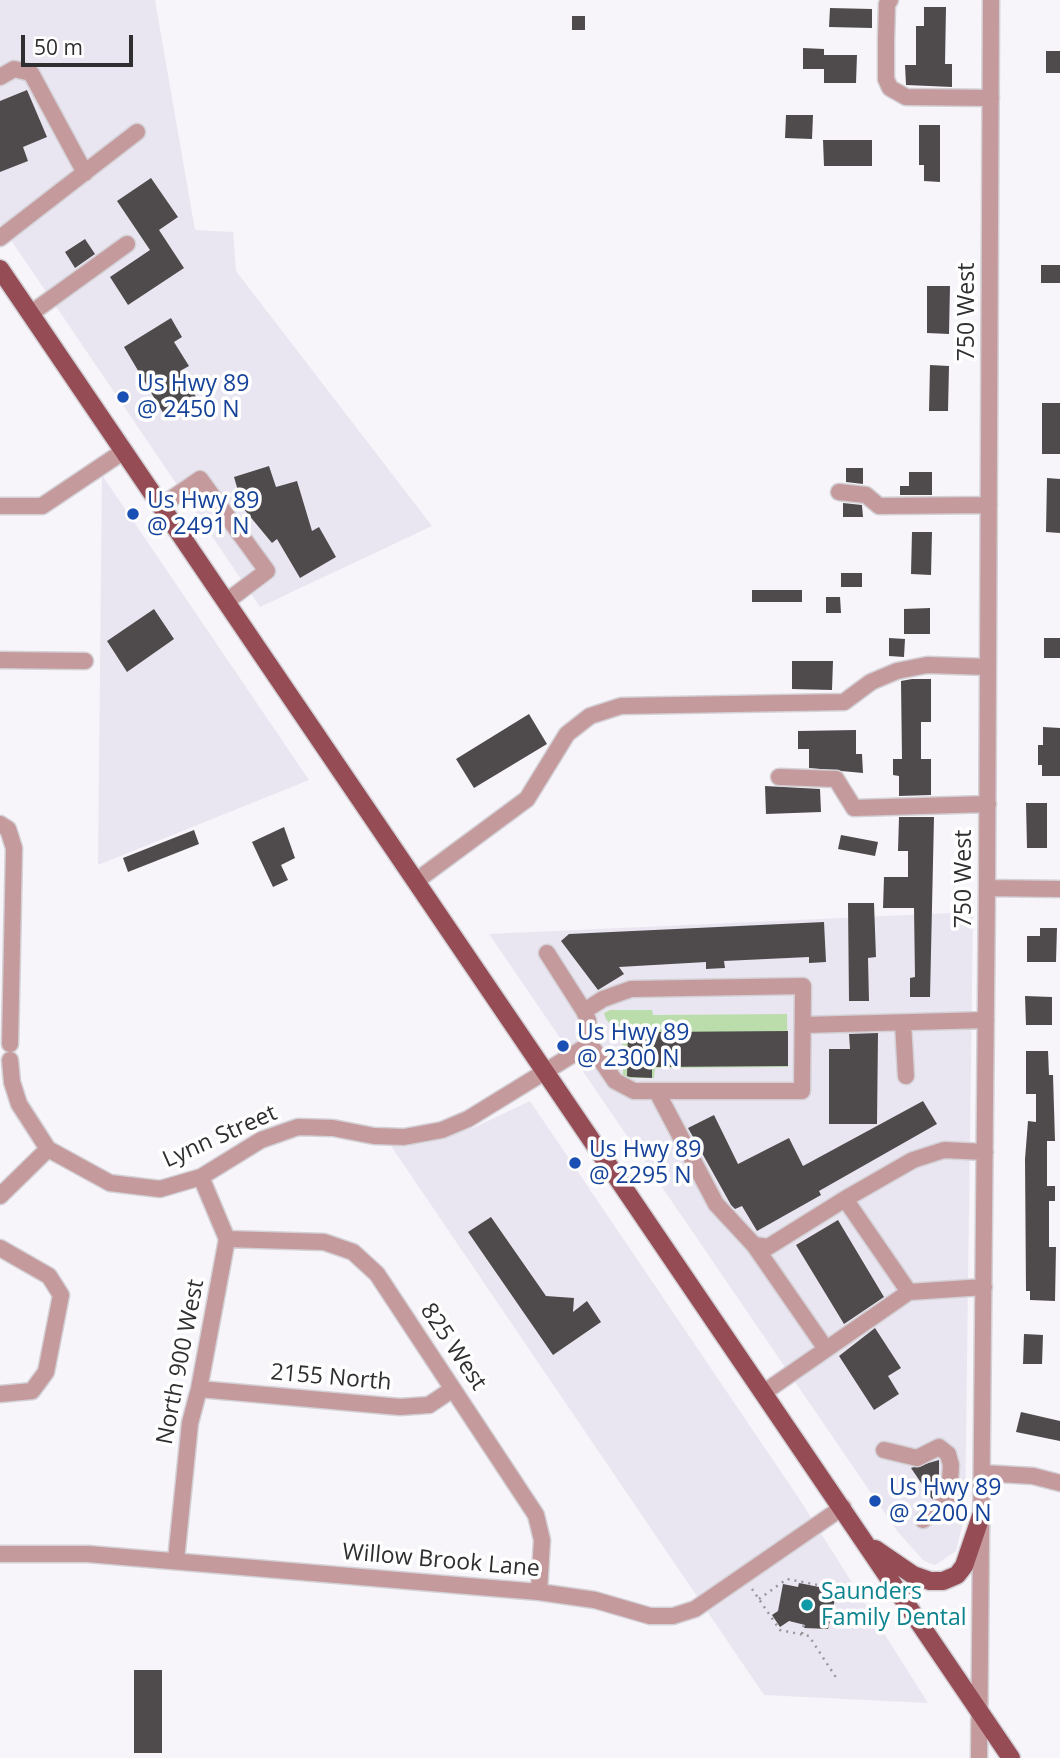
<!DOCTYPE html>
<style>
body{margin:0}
#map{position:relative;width:1060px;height:1758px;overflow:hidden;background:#f7f5fa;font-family:"Open Sans",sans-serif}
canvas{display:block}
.scale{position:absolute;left:21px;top:35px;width:112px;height:32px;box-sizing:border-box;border:4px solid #2f2e30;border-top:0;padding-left:9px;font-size:21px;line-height:24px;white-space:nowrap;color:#2f2e30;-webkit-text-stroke:5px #fff;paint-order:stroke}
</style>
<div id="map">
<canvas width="1060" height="1758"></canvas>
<div class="scale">50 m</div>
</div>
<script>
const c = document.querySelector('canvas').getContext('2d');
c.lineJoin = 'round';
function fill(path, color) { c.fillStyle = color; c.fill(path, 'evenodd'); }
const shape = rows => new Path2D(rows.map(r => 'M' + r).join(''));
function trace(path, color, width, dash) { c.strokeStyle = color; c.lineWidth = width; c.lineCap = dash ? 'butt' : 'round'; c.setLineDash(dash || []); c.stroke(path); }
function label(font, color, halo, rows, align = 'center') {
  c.font = font + ' "Open Sans",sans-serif'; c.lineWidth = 7; c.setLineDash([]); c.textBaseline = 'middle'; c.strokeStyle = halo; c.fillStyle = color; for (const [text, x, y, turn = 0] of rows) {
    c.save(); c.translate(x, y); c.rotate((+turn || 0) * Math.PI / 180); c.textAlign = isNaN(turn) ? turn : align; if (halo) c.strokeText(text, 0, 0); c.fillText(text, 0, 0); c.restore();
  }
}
const built = shape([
 [0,0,155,0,195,230,233,232,236,271,432,526,260,607,0,224],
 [102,475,309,780,98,865],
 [973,912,965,1514,956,1551,935,1565,924,1561,897,1531,489,934],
 [530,1101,798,1497,928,1703,764,1695,391,1146,424,1143,473,1128]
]);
const green = shape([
 [610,1010,652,1010,653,1015,787,1014,788,1067,655,1068,654,1078,623,1078,622,1038,606,1019,604,1013]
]);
const building = shape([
 [924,7,946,7,945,64,952,64,952,87,906,85,905,65,916,65,916,26,924,26],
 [830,8,872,9,872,28,829,27],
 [572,16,585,16,585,30,572,30],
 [803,48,824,49,824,55,857,55,856,83,824,83,824,69,803,69],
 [1046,51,1060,51,1060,73,1046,73],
 [27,90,47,137,23,147,28,161,0,172,0,101],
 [786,115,813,115,812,139,785,138],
 [919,125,940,125,940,182,924,181,924,165,919,165],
 [823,140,872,140,872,166,824,166],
 [151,178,178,217,159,230,184,268,128,305,110,277,150,250,117,201],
 [85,239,95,254,75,268,65,252],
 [1041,265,1060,265,1060,283,1041,283],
 [927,286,950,286,949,334,927,333],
 [171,318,182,337,174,342,189,366,180,371,196,397,165,416,124,347],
 [930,365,949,366,948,411,929,411],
 [1042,403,1060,403,1060,454,1042,454],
 [269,466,276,487,297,481,312,531,319,527,336,557,300,578,277,539,272,543,243,508,234,477],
 [846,468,863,468,863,484,846,482],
 [909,472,932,472,932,495,900,495,900,486,909,486],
 [1047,478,1060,479,1060,533,1046,532],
 [843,503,862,505,863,517,843,517],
 [912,532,932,532,931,575,911,574],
 [841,573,862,573,862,587,841,587],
 [752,590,802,590,802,602,752,602],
 [826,597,840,597,841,613,826,613],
 [930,608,930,634,904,634,904,609],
 [154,609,174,639,127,672,107,641],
 [889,638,905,639,904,657,889,656],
 [1044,638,1060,638,1060,658,1044,658],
 [792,661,833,661,832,690,792,689],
 [912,679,931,679,931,722,921,722,921,759,931,759,931,795,899,796,899,776,893,775,893,759,902,759,901,681],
 [529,714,547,744,474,788,456,759],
 [1043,727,1060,728,1060,776,1042,776,1042,765,1038,765,1038,745,1043,745],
 [856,730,856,754,862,754,863,773,809,768,809,749,798,749,798,731],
 [765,786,820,789,821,812,766,814],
 [1026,803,1047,803,1047,848,1027,848],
 [899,817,934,817,930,997,910,997,910,978,915,977,914,908,883,908,884,877,908,877,908,851,898,851],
 [284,827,295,858,281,865,288,880,273,887,252,842],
 [194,830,199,844,128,872,123,858],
 [841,835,878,842,875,856,838,849],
 [848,903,874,903,876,957,868,958,869,1001,849,1001],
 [824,922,826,962,809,963,809,957,724,961,725,968,706,969,706,962,619,967,624,974,598,990,561,941,569,934],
 [1040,928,1057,928,1056,962,1027,962,1027,936,1040,936],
 [1025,996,1052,997,1052,1025,1026,1025],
 [628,1027,653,1027,653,1032,788,1031,788,1066,652,1067,652,1078,630,1077,627,1076],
 [878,1033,877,1124,829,1124,829,1049,850,1049,849,1034],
 [1026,1051,1048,1051,1049,1075,1053,1075,1055,1141,1047,1141,1047,1186,1055,1186,1055,1201,1049,1201,1049,1247,1056,1247,1055,1301,1030,1300,1030,1291,1026,1291,1025,1159,1028,1121,1036,1122,1036,1094,1026,1094],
 [923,1101,937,1124,819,1191,821,1195,757,1231,742,1206,735,1209,731,1205,688,1128,714,1115,738,1164,789,1138,803,1166],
 [491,1217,546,1296,574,1298,573,1312,587,1301,601,1322,553,1355,468,1232],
 [838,1220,884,1297,844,1324,796,1245],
 [875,1328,901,1368,888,1376,899,1394,874,1410,839,1356],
 [1024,1334,1043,1335,1042,1364,1023,1364],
 [1021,1412,1060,1421,1060,1441,1016,1432],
 [939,1460,939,1494,932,1499,911,1468],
 [799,1583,824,1588,823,1592,836,1595,828,1629,804,1628,805,1625,789,1621,780,1627,772,1615,778,1611,783,1584,798,1587],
 [134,1670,162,1670,162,1753,134,1753]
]);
const path = shape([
 [752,1589,780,1630,809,1636,837,1679],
 [759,1599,787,1579,828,1587],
 [802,1634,804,1624]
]);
const minor = shape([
 [890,0,887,4,886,40,886,79,890,88,906,97,991,98],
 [0,77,14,69,31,73,85,173],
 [0,238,137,132],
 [30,314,127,244],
 [839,492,866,495,879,506,989,505],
 [0,506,42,506,124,451],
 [161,506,200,479,267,571,227,601],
 [0,660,85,661],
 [779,777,836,779,854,808,988,804],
 [0,824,8,829,14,848,10,1044],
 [416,881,527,799,567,734,590,716,621,706,844,702,871,682,897,671,927,665,988,667],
 [987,888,1060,889],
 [547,953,584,1011],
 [903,1023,906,1076],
 [804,1025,986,1020],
 [10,1060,12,1082,19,1104,48,1149,110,1183,160,1189,201,1177,261,1140,298,1127,333,1128,374,1136,404,1137,442,1130,468,1119,590,1044,588,1020,584,1011,603,999,631,989,803,986,802,1091,634,1091,615,1081,590,1044],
 [657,1092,716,1204,754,1245,768,1247,845,1199],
 [0,1196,48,1149],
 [227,1239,324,1242,353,1252,377,1274,536,1515,542,1540,539,1592],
 [754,1245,826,1349],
 [0,1248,49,1276,61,1295,46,1372,32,1391,0,1394],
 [984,1287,909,1292,845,1199,913,1160,944,1150,985,1152],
 [199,1389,400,1407,429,1405,453,1389],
 [763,1393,909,1292],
 [884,1450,917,1458,939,1447,948,1454,951,1465,949,1499,923,1520],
 [982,1473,1033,1476,1060,1483],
 [0,1554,88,1554,539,1592,595,1600,650,1616,673,1616,695,1609,843,1507],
 [176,1560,190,1423,199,1389,227,1239,201,1177],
 [979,1758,987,888,991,0]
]);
const major = shape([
 [0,269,1011,1758],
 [875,1549,913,1575,930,1581,943,1581,957,1575,964,1566,981,1516]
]);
const markers = [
 [123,397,7,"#1a4fb4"],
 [133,514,7,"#1a4fb4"],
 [563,1046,7,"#1a4fb4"],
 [575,1163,7,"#1a4fb4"],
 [875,1501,7,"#1a4fb4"],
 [807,1605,7,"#0f9aa8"]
];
const streetNames = [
 ["750 West",967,312,-90],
 ["750 West",964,879,-90],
 ["Lynn Street",220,1137,-24],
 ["825 West",453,1347,56],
 ["North 900 West",181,1362,-79],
 ["2155 North",331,1378,5],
 ["Willow Brook Lane",441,1561,5]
];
const transitNames = [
 ["Us Hwy 89",137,384],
 ["@ 2450 N",137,410],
 ["Us Hwy 89",147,501],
 ["@ 2491 N",147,527],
 ["Us Hwy 89",577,1033],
 ["@ 2300 N",577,1059],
 ["Us Hwy 89",589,1150],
 ["@ 2295 N",589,1176],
 ["Us Hwy 89",889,1488],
 ["@ 2200 N",889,1514]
];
const cultureNames = [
 ["Saunders",821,1592],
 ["Family Dental",821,1618]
];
fill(built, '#eae6f1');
fill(green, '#bbddac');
fill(building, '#4f4b4d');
trace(minor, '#d3d1d6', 19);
trace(major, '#d3d1d6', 21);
trace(path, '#98969a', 2.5, [2, 5]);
trace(minor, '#c59a9d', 16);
trace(major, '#954c54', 18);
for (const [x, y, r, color] of markers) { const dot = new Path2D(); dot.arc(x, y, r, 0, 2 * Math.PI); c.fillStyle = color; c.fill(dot); trace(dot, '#fff', 2.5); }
label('23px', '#2f2e30', '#fff', streetNames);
label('23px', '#164399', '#fff', transitNames, 'left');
label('23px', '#0d838f', '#fff', cultureNames, 'left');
</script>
